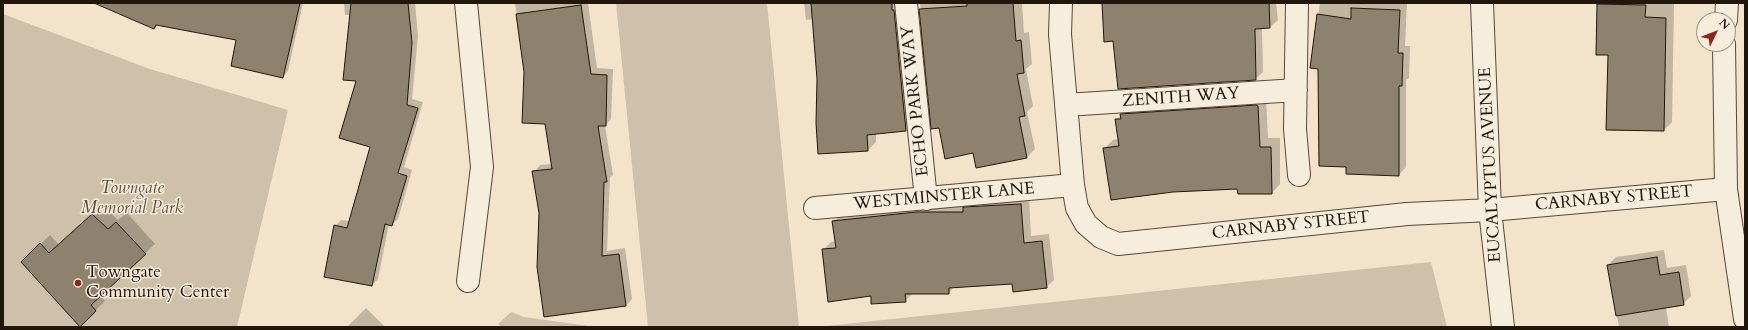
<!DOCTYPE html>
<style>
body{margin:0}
#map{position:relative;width:1748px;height:330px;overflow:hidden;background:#f3e3ca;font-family:Cardo,serif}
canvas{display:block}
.frame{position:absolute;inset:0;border:4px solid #21160b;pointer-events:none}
.north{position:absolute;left:1696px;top:12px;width:40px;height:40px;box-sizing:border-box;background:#f7eddd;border:1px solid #a19789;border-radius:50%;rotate:47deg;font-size:11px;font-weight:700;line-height:16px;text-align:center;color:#21160b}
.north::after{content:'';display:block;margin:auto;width:14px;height:18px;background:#8f2418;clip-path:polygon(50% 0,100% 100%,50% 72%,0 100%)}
</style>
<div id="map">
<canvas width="1748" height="330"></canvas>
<div class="frame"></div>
<div class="north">N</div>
</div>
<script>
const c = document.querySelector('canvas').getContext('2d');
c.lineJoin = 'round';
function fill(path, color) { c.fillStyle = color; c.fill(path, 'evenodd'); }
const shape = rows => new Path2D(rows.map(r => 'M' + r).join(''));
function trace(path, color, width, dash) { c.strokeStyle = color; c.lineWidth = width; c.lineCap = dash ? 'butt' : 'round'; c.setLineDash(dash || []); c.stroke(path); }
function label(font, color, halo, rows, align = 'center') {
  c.font = font + ' Cardo,serif'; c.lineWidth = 3; c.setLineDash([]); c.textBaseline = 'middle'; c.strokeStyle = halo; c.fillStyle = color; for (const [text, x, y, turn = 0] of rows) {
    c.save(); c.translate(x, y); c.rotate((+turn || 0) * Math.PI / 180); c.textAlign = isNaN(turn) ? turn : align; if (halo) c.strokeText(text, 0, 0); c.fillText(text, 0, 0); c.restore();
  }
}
const green = shape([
 [616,3,767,3,799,327,648,327],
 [3,14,150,69,288,110,237,327,3,327],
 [1431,262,1447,327,817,327],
 [511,312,524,317,596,327,502,327,498,324]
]);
const shadow = shape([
 [96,3,303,3,288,71,283,77,238,39,157,24,154,28],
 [344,3,415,3,418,36,412,99,423,102,404,167,412,170,398,219,391,225,389,224,378,279,372,285,335,226,341,220,350,221,371,146,357,80,350,15,345,15],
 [515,3,588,3,597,68,613,69,611,119,605,126,613,175,610,177,607,251,625,248,632,299,626,306,540,213,534,172,540,165,552,164,546,123,525,72],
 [804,3,902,3,914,122,906,130,876,133,876,142,868,150,818,79,813,19,806,20],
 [920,3,1022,3,1024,33,1029,32,1032,64,1026,69,1033,106,1027,112,1035,149,1027,157,974,152,940,127,932,127],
 [1103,3,1276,3,1278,20,1270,27,1262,28,1263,72,1255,79,1114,40],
 [1320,3,1407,3,1405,46,1410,46,1409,78,1406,80,1406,167,1399,175,1347,166,1319,68,1311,67],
 [1600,3,1674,3,1672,122,1664,130,1607,129,1609,54,1598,4],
 [1266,98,1268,138,1280,138,1280,184,1272,193,1238,188,1104,149,1113,140,1119,139,1116,120,1130,106],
 [1029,197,1031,236,1049,234,1054,280,1046,287,1013,283,955,286,949,293,913,293,905,301,872,295,823,250,831,242,836,241,834,221,841,214],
 [103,205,118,220,127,213,155,244,101,295,105,301,80,326,22,262,50,235,59,245],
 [1664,250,1667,268,1686,265,1691,296,1683,304,1666,307,1669,327,1619,327,1608,265,1616,257],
 [366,308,385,327,347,327]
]);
const building = shape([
 [94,3,300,3,283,78,231,66,236,40,156,25,154,29,94,3],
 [351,3,408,3,412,43,407,105,418,108,398,173,407,176,392,226,385,224,372,286,324,277,334,225,347,228,370,147,339,138,356,81,343,80,351,3],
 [811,3,892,3,892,10,894,10,906,131,867,135,868,151,818,154,816,123,817,79,811,3],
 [967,3,1013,3,1016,41,1021,40,1024,73,1017,74,1025,116,1019,117,1027,158,976,168,973,153,945,159,939,128,931,129,919,9,967,6,967,3],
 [1102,3,1269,3,1270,28,1255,29,1256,80,1118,89,1113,41,1104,42,1102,3],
 [1597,4,1646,5,1645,17,1666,18,1664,131,1606,130,1608,55,1596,55,1597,4],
 [581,5,591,74,607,75,606,126,598,126,607,182,604,182,602,256,619,254,626,306,544,317,537,267,539,213,532,171,552,169,545,124,522,123,524,72,516,14,581,5],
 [1351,8,1400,10,1398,53,1403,53,1402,86,1399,86,1399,176,1346,174,1346,167,1319,166,1318,69,1310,68,1317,14,1351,19,1351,8],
 [1256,105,1258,106,1260,147,1271,147,1272,194,1238,194,1237,189,1173,192,1111,200,1103,148,1119,146,1115,119,1121,119,1120,114,1256,105],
 [1021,204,1024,243,1042,241,1047,288,1013,292,1012,284,949,288,949,294,905,294,906,302,871,304,871,296,828,302,822,249,836,248,832,221,916,212,963,212,963,207,1021,204],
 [92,214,108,229,116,222,146,254,91,305,96,311,80,327,21,262,40,243,49,253,92,214],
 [1657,257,1660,275,1679,272,1684,305,1616,316,1607,265,1657,257]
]);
const minor = shape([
 [466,3,482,167,468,281],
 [906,3,926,199],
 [1061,3,1060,34,1073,185,1077,208,1086,224,1101,237,1118,244,1407,214,1490,210,1726,189],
 [1297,3,1295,129,1299,175],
 [1482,3,1490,210,1503,327],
 [1726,20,1727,3],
 [1724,44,1726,189,1745,319],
 [1066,105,1296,90],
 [815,208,1073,185]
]);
const markers = [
 [78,283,4,"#8f2418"]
];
const streetNames = [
 ["ZENITH WAY",1181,98,-4],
 ["ECHO PARK WAY",916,101,-96],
 ["EUCALYPTUS AVENUE",1491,165,-93],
 ["WESTMINSTER LANE",944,197,-5],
 ["CARNABY STREET",1614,199,-5],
 ["CARNABY STREET",1291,226,-6]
];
const parkNames = [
 ["Towngate",132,189],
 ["Memorial Park",132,209]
];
const poiNames = [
 ["Towngate",86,273],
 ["Community Center",86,293]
];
fill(green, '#cfc0aa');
fill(shadow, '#0003');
fill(building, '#8e816e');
trace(building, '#21160b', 1);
trace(minor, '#56493b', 24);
trace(minor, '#f7eddd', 22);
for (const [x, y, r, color] of markers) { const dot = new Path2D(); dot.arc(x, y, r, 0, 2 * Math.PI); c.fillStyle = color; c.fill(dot); trace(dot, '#f7eddd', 1.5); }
label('17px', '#21160b', '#f7eddd', streetNames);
label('italic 17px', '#5e5243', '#f7eddd', parkNames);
label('17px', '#21160b', '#f7eddd', poiNames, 'left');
</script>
